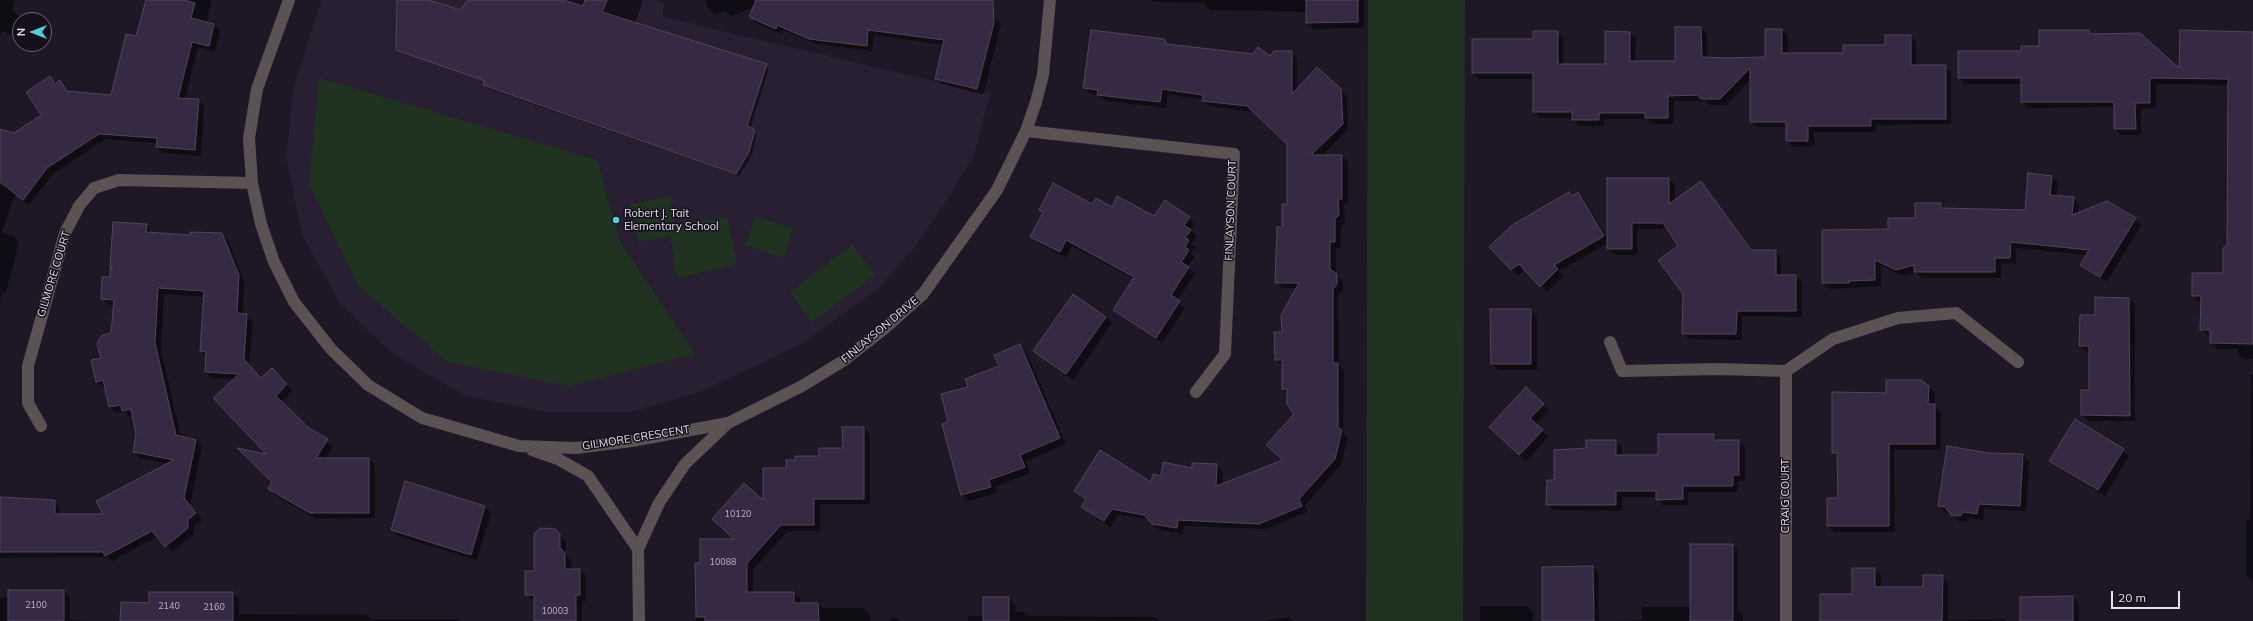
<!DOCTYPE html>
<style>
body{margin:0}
#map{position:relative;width:2253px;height:621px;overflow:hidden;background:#1e1725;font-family:Mulish,sans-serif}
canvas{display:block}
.north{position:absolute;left:12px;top:12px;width:40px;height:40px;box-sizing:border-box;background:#150e1b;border:1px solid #69636f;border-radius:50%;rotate:270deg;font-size:11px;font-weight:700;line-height:16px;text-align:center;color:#e7e2ec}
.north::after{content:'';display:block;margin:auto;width:14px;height:18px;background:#51ccd3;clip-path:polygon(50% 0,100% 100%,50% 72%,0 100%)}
.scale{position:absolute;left:2111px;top:591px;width:69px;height:18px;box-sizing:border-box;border:2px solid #e7e2ec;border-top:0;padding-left:5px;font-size:12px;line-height:14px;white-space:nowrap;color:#e7e2ec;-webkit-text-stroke:3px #150e1b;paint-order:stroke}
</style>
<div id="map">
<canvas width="2253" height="621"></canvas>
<div class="north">N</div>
<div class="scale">20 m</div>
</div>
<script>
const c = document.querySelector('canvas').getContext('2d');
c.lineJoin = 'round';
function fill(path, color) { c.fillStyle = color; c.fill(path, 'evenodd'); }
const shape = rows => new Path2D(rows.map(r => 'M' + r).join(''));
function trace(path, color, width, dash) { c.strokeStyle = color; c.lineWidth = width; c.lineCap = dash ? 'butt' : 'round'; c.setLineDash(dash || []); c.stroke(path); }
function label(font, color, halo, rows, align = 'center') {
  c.font = font + ' Mulish,sans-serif'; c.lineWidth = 3; c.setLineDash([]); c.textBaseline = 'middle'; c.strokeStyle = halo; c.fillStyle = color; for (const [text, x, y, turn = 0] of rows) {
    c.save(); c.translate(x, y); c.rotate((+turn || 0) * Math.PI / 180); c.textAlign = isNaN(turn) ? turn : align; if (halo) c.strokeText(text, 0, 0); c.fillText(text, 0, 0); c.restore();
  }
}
const built = shape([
 [322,0,655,0,664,3,663,17,990,94,974,155,943,206,914,248,878,289,803,343,703,391,631,412,545,412,466,396,397,357,341,305,302,235,286,157,293,89]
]);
const green = shape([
 [1368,0,1465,0,1463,621,1366,621],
 [319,78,597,160,620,242,695,354,569,386,448,362,359,287,309,184],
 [670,196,675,226,727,217,737,264,677,278,670,236,638,242,630,205],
 [756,216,793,229,784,258,745,245],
 [852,245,875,275,812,322,790,292]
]);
const shadow = shape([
 [0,0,15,0,12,10,20,17,14,35,2,31,0,36],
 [147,0,212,0,206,23,214,25,220,31,215,52,198,47,185,99,198,100,204,106,201,156,163,153,157,147,157,143,105,139,53,174,29,205,15,194,2,232,13,236,19,242,6,293,2,293,0,302,0,134,14,134,42,115,50,77,57,84,60,82,69,92,112,96,137,38],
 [398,0,426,0,461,12,469,0,643,0,635,24,766,65,769,68,750,129,757,134,752,155,739,176,487,88,484,85,485,82,400,53,489,83,490,81,399,51,397,49],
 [705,0,964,0,963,14,995,18,1001,24,983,95,942,84,936,78,944,45,874,35,872,51,816,44,783,30,782,34,756,23,750,17,754,7,731,16,725,11,715,15,709,9],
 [1152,0,1364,0,1364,28,1313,29,1307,23,1307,12,1210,10,1204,3,1154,2],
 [1676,28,1701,28,1707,34,1707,58,1766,58,1782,30,1788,36,1788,54,1844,54,1886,46,1910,36,1916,42,1916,66,1945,66,1951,72,1951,124,1876,125,1876,132,1814,132,1814,146,1793,147,1787,141,1787,127,1757,127,1751,121,1751,79,1727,105,1709,105,1705,101,1674,101,1674,124,1652,124,1647,119,1604,119,1604,126,1579,126,1572,118,1540,118,1534,112,1534,79,1480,79,1473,73,1534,40,1557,32,1563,38,1563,65,1606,65,1630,33,1636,39,1635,62,1676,62],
 [2089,31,2093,35,2180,70,2253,32,2253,359,2244,359,2238,353,2238,349,2217,349,2211,343,2211,335,2207,335,2201,329,2202,302,2199,302,2193,296,2224,274,2228,246,2229,85,2156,84,2156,108,2141,109,2141,135,2121,135,2115,129,2115,107,2028,108,2022,101,2022,84,1965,84,1959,78,2022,52],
 [1164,40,1168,45,1270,58,1291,52,1297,59,1297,89,1317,68,1347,96,1348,130,1322,156,1342,156,1348,162,1348,204,1344,204,1345,222,1341,226,1341,248,1336,248,1336,275,1343,282,1343,291,1338,295,1339,365,1344,370,1343,432,1348,437,1341,465,1305,505,1307,512,1265,529,1184,526,1182,534,1159,530,1150,520,1118,514,1110,527,1082,507,1087,500,1075,491,1152,484,1161,477,1217,465,1223,471,1222,485,1284,460,1296,415,1288,394,1283,389,1283,366,1276,360,1297,288,1282,288,1276,282,1283,228,1288,205,1288,144,1254,112,1209,106,1203,100,1168,94,1166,108,1105,101,1098,95,1090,94,1084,87],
 [2052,176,2058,183,2056,196,2073,198,2079,204,2078,214,2135,219,2141,225,2107,282,2081,265,2087,255,2016,248,2016,264,2001,263,2001,278,1921,278,1916,272,1903,276,1881,265,1881,286,1829,289,1823,283,1889,230,1916,219,1941,204,1946,210,2026,211],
 [1669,179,1675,185,1675,201,1701,182,1752,251,1775,251,1781,257,1781,276,1795,276,1802,282,1802,317,1742,316,1742,340,1689,339,1683,333,1684,294,1680,246,1668,229,1637,229,1637,255,1614,255,1608,249,1608,243,1559,271,1563,276,1547,292,1525,269,1518,276,1491,247,1569,193,1573,196,1578,193,1584,199,1608,240],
 [1093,206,1154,217,1189,218,1195,224,1190,230,1197,236,1191,244,1195,247,1191,253,1195,257,1187,267,1195,274,1177,300,1185,308,1162,343,1114,310,1134,279,1072,246,1066,258,1037,242,1031,236,1044,213,1040,210],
 [146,225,152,234,191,236,222,234,228,240,244,282,243,315,246,315,253,321,249,366,262,379,272,369,293,391,281,402,309,429,333,446,325,459,368,459,375,465,375,518,316,519,275,495,269,488,273,482,269,455,235,379,212,378,206,372,207,357,201,351,205,297,164,294,161,350,181,437,196,440,202,447,190,505,202,520,194,526,194,534,172,552,158,536,112,561,108,557,0,558,0,530,54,501,60,507,60,515,104,515,170,464,140,458,134,452,137,434,133,416,129,417,124,411,116,413,110,407,106,387,103,387,97,381,102,359,112,334,114,305,108,304,102,298,111,278],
 [2128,298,2135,305,2135,421,2088,421,2082,415,2090,391,2090,352,2086,352,2080,346,2096,316],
 [1531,310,1537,316,1537,370,1498,370,1492,364],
 [1106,317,1112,323,1073,380,1034,351],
 [1020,345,1026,351,1066,444,1026,461,1030,473,995,487,997,493,968,501,962,495,943,424,950,423,970,388,1000,367],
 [2251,375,2253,375,2253,582,2246,575,2246,520,2250,520],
 [1928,387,1935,393,1934,405,1941,412,1941,450,1894,450,1895,532,1834,532,1828,526,1828,499,1839,499,1838,458,1833,453],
 [1526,388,1549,410,1536,425,1548,437,1526,461,1490,427],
 [864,428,870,434,870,504,820,504,820,531,788,531,753,569,753,593,794,593,800,599,800,604,818,604,823,608,864,608,870,614,870,621,696,621,696,564,701,564,736,540,787,469,796,461,820,457,844,449],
 [1659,435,1714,435,1720,441,1739,441,1745,447,1745,481,1738,481,1738,492,1688,492,1688,505,1663,505,1657,497,1622,497,1622,511,1553,510,1547,504,1555,481,1587,449,1615,441,1622,447,1622,456,1659,456],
 [2123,450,2129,456,2105,496,2057,467,2051,461],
 [1988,454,2023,455,2029,461,2026,511,1984,509,1983,520,1970,518,1966,522,1959,521,1951,513,1945,512,1939,506],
 [406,482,485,507,491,513,477,560,398,536,392,530],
 [555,530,566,542,566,555,571,560,571,570,579,570,586,576,586,601,582,601,582,621,535,621,535,601,526,594],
 [1732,545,1738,551,1738,611,1743,615,1743,621,1616,621,1642,620,1642,607,1691,607],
 [1593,567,1599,573,1599,621,1543,621],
 [1875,569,1881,575,1881,588,1924,588,1942,576,1948,582,1948,620,2004,619,2006,621,1821,621,1853,595],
 [64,591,70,597,70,620,92,621,0,621,0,598],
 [232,593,239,599,239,614,367,615,371,619,457,619,459,621,121,621,150,604],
 [2073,597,2079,603,2079,621,2021,621],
 [1009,598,1015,604,1015,612,1024,612,1028,616,1156,617,1159,621,968,621,968,616,984,616],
 [1480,606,1527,606,1533,612,1533,621,1480,621],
 [1289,617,1293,621,1262,621],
 [891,618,898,618,900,621,888,621]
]);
const building = shape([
 [146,0,184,0,195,3,191,18,214,24,209,46,192,42,178,98,199,99,195,150,156,147,157,138,99,134,47,168,23,200,0,182,0,129,14,133,41,115,26,92,50,76,55,84,60,80,67,91,111,95,126,34,136,36,146,0],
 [397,0,429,0,460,10,468,0,563,0,583,6,585,0,607,0,602,12,767,64,747,126,755,130,749,152,736,174,483,85,485,81,396,50,397,0],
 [756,0,993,0,994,23,977,89,935,79,944,40,868,30,867,46,809,39,777,25,776,29,749,17,756,0],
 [1306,0,1358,0,1358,22,1306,23,1306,0],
 [1675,27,1701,27,1702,57,1725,58,1765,57,1765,29,1782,29,1782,53,1843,53,1843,45,1885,45,1885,35,1911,35,1911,65,1946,65,1946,119,1871,119,1871,126,1808,126,1808,141,1786,141,1786,122,1750,122,1750,68,1720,99,1701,99,1698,95,1668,96,1668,118,1645,118,1645,113,1599,113,1599,120,1572,120,1572,112,1533,112,1533,73,1472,73,1472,39,1533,39,1533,31,1558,31,1558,64,1605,64,1605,31,1630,32,1630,61,1675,61,1675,27],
 [1091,30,1164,39,1167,44,1253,54,1258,47,1270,56,1274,51,1292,51,1292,94,1317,67,1341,89,1343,124,1311,155,1342,155,1342,199,1338,199,1339,215,1335,219,1335,242,1330,242,1330,269,1337,274,1337,284,1333,289,1333,363,1338,363,1338,428,1342,430,1335,459,1299,499,1302,506,1259,524,1178,520,1177,528,1152,524,1144,515,1112,509,1104,521,1081,507,1086,499,1074,491,1100,450,1151,482,1153,474,1161,476,1163,462,1192,468,1192,463,1217,464,1216,486,1283,460,1266,445,1294,414,1287,404,1287,389,1282,389,1282,360,1275,360,1274,332,1282,332,1281,315,1299,283,1275,283,1277,227,1282,227,1282,204,1287,204,1287,144,1247,106,1202,101,1203,95,1162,89,1160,102,1097,95,1098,90,1083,88,1091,30],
 [2039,30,2089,30,2090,34,2140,33,2179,68,2180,30,2253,32,2253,344,2210,343,2210,330,2200,330,2201,296,2192,296,2192,273,2223,273,2223,248,2227,245,2228,79,2150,78,2150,103,2135,103,2136,129,2114,129,2114,102,2021,102,2021,78,1958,78,1958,51,2021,51,2021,46,2039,46,2039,30],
 [2028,173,2052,176,2050,195,2074,197,2072,215,2107,201,2136,218,2100,277,2080,265,2089,250,2011,242,2010,258,1995,258,1995,272,1914,272,1914,265,1896,270,1875,260,1875,280,1849,281,1849,283,1822,283,1822,230,1888,229,1888,218,1915,218,1915,203,1941,203,1941,208,2025,210,2028,173],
 [1607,178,1669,178,1669,204,1701,181,1751,250,1776,250,1776,275,1796,275,1796,311,1737,311,1736,334,1682,334,1683,294,1658,260,1678,246,1663,223,1632,223,1632,249,1607,249,1607,178],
 [1053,183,1092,204,1096,198,1112,207,1117,196,1154,216,1165,200,1190,217,1184,225,1191,230,1185,238,1189,240,1185,247,1189,250,1181,262,1189,267,1171,295,1180,301,1156,338,1113,310,1134,277,1066,240,1060,252,1030,237,1043,212,1039,210,1053,183],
 [1569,192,1572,196,1578,192,1604,236,1554,265,1558,269,1540,287,1519,264,1511,270,1489,247,1512,225,1569,192],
 [113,222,147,224,146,232,190,235,190,232,222,233,239,275,237,313,247,314,244,359,261,378,272,368,287,384,276,396,309,428,328,439,316,458,369,458,369,513,310,513,268,489,272,482,237,448,266,454,213,398,239,374,205,372,206,352,200,351,204,291,158,288,155,343,176,435,196,440,184,498,196,513,188,520,188,528,165,547,152,531,105,556,103,552,0,552,0,497,55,500,55,514,103,514,96,501,174,460,133,452,136,434,131,409,122,411,121,405,109,407,103,380,96,382,91,360,101,358,97,344,99,339,103,335,111,333,114,300,101,299,102,277,110,277,110,268,113,269,110,267,113,222],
 [1073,294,1106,317,1066,374,1033,351,1073,294],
 [2095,297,2129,298,2130,416,2081,415,2081,390,2089,390,2089,346,2079,346,2080,315,2095,315,2095,297],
 [1490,309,1531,309,1531,364,1491,364,1490,309],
 [1020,344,1060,438,1020,455,1025,467,989,480,991,487,961,495,942,424,948,422,941,394,968,387,965,379,999,366,994,355,1020,344],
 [1886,380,1921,380,1929,386,1928,404,1935,404,1935,444,1889,444,1889,526,1827,526,1827,498,1838,498,1837,453,1832,453,1832,392,1886,393,1886,380],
 [1526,387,1544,404,1530,418,1543,430,1519,455,1489,427,1526,387],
 [2075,419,2124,449,2098,490,2049,461,2075,419],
 [842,427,864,427,864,499,814,499,814,525,781,525,747,563,747,592,794,592,794,603,818,603,819,621,705,621,705,617,696,617,695,563,700,563,700,539,734,539,712,519,744,483,763,500,763,468,786,468,786,460,795,460,795,456,819,456,819,448,843,448,842,427],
 [1658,434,1714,434,1714,440,1739,440,1739,475,1733,475,1733,486,1683,486,1683,499,1656,500,1656,491,1616,491,1616,505,1546,505,1547,480,1554,480,1554,450,1586,448,1586,440,1616,440,1616,455,1658,455,1658,434],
 [1947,446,1989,453,2023,454,2020,506,1979,504,1977,514,1964,512,1960,516,1951,515,1945,507,1938,506,1947,446],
 [405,481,485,506,471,555,391,530,405,481],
 [540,528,555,529,560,534,560,548,565,553,565,569,580,569,580,595,576,595,576,621,534,621,534,595,525,595,525,571,534,571,534,534,540,528],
 [1690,544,1733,544,1733,621,1690,621,1690,544],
 [1593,566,1594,621,1542,621,1542,567,1593,566],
 [1852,568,1875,568,1875,587,1923,587,1923,575,1943,575,1942,621,1820,621,1820,594,1852,594,1852,568],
 [8,590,64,590,64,621,8,621,8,590],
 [149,592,233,592,233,621,120,621,121,602,149,603,149,592],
 [2073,596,2073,621,2020,621,2020,597,2073,596],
 [983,597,1009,597,1009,621,983,621,983,597]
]);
const minor = shape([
 [289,0,257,89,249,138,252,183,261,224,274,262,294,302,331,349,368,385,422,418,519,446,576,448,632,441,728,423],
 [1026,131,1234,154,1225,354,1196,392],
 [1610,342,1622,371,1718,369,1786,371],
 [41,426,28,403,28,366,65,233,79,206,94,188,119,180,252,183],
 [532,450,558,459,588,476,638,549],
 [639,621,638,549,659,503,685,464,728,423,802,386,843,361,885,328,923,294,997,190,1026,131,1036,102,1043,75,1050,0],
 [1786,621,1786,371,1833,339,1898,318,1956,313,2018,362]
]);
const markers = [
 [616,220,4,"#51ccd3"]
];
const numberNames = [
 ["10120",738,514],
 ["10088",723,562],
 ["2100",36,605],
 ["2140",169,606],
 ["2160",214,607],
 ["10003",555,611]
];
const streetNames = [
 ["FINLAYSON COURT",1231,210,-88],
 ["GILMORE COURT",54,274,-73],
 ["FINLAYSON DRIVE",880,330,-40],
 ["GILMORE CRESCENT",636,438,-9],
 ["CRAIG COURT",1786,496,-90]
];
const poiNames = [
 ["Robert J. Tait",624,214],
 ["Elementary School",624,227]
];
fill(built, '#291f32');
fill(green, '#1f3320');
fill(shadow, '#0007');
fill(building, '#362943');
trace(building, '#4e4756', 1);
trace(minor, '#5b5253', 12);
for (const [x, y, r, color] of markers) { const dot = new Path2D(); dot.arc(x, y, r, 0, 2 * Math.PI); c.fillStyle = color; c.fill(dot); trace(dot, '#150e1b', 1.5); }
label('9px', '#bbb4c2', null, numberNames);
label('11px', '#e7e2ec', '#150e1b', streetNames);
label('11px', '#e7e2ec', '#150e1b', poiNames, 'left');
</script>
